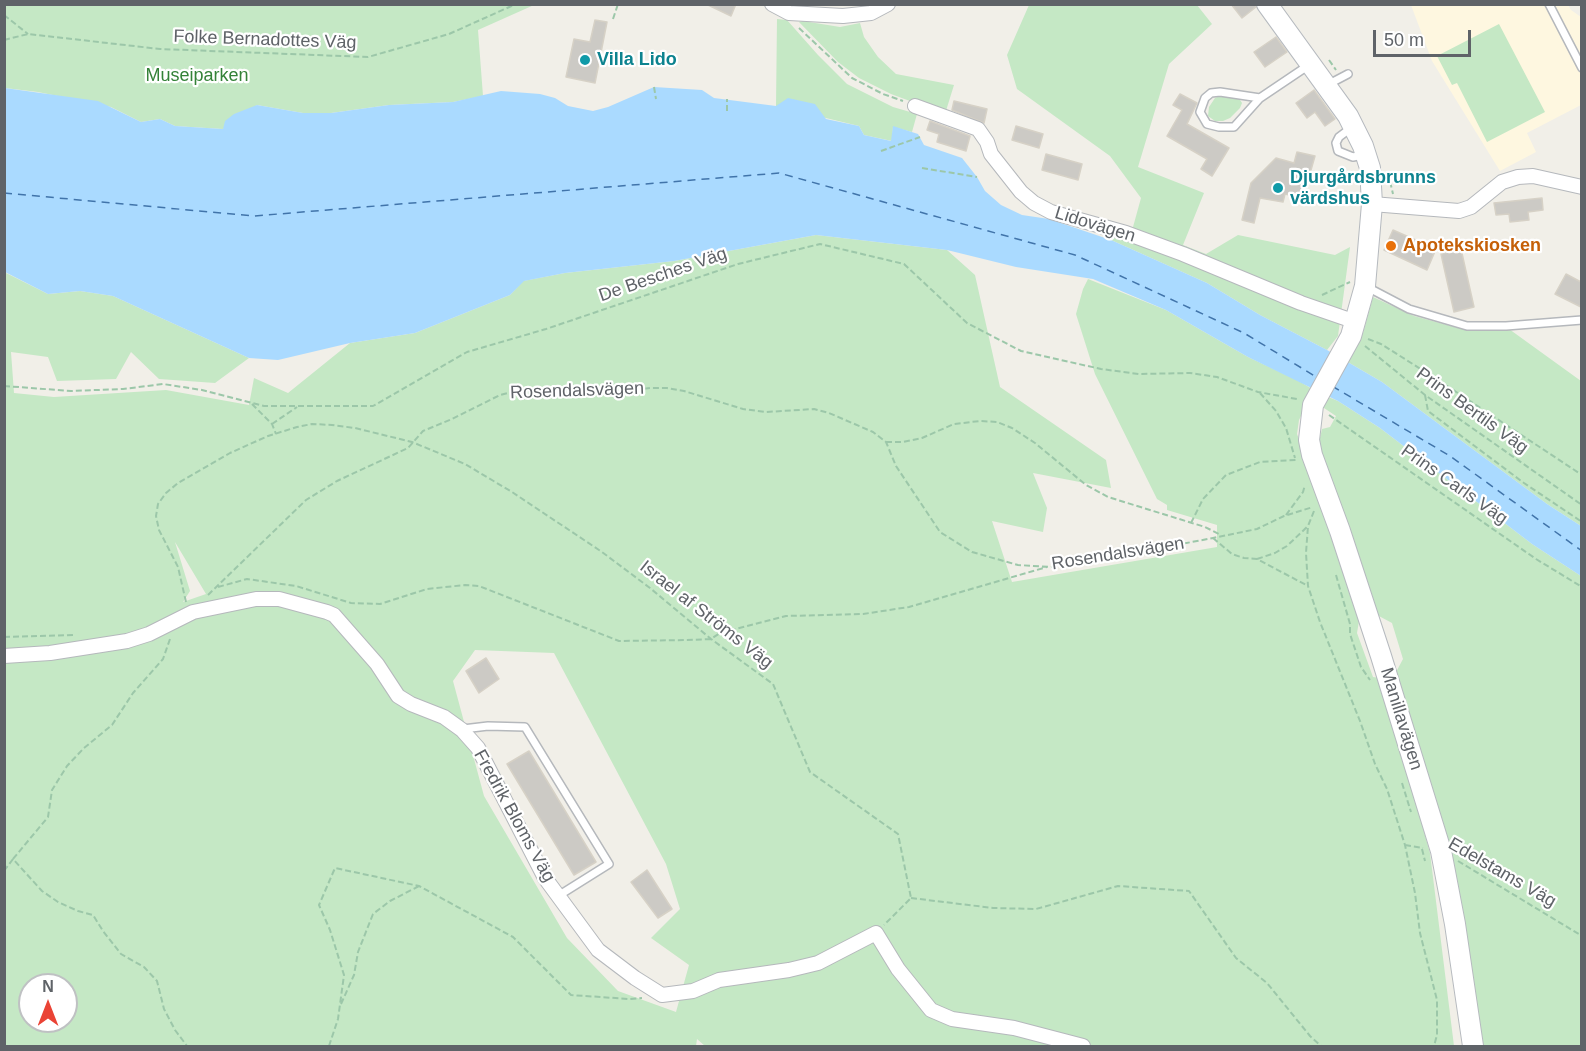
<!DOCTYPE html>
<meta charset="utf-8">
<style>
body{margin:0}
#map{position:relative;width:1586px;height:1051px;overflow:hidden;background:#f1efe8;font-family:Arial,sans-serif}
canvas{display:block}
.frame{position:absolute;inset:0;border:6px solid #5f6368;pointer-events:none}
.north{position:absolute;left:18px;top:973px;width:60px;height:60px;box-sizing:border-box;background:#fff;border:2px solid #bfc1c3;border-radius:50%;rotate:0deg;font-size:16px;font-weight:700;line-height:24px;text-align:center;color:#5f6368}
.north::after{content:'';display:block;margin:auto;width:21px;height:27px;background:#ea4335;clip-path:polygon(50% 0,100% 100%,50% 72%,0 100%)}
.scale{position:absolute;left:1373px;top:30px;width:98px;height:27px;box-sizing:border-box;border:3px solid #5f6368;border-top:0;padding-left:8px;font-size:18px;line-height:21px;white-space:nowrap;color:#5f6368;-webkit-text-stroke:4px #fff;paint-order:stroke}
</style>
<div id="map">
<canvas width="1586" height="1051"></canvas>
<div class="frame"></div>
<div class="north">N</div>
<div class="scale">50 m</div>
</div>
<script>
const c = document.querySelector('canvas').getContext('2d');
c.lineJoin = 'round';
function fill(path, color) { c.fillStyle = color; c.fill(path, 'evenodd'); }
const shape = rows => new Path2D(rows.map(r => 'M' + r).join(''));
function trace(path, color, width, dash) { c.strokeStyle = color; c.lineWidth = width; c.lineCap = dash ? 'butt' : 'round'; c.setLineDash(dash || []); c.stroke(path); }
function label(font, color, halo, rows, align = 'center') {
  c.font = font + ' Arial,sans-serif'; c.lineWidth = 4.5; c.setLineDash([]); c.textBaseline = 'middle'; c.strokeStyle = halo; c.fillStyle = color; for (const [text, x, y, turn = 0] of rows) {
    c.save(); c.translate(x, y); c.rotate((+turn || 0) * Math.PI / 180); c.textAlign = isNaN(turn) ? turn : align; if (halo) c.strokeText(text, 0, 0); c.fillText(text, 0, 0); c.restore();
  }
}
const commercial = shape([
 [1411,5,1568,5,1571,10,1581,17,1581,105,1527,133,1536,152,1500,171,1432,61]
]);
const green = shape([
 [4,5,534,5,478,30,483,96,453,102,389,105,331,113,303,113,257,105,223,129,175,126,160,119,141,122,111,107,38,92,5,88],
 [1029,5,1197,5,1212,24,1169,64,1138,167,1204,193,1183,245,1206,254,1238,235,1335,255,1350,247,1338,336,1327,350,1260,315,1207,283,1111,240,1133,227,1141,198,1110,156,1017,89,1007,55],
 [777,19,787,20,818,55,847,84,893,107,917,114,912,132,893,127,892,141,864,135,859,126,776,106],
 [803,21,840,27,860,23,864,37,878,57,896,74,954,85,945,114,891,94,859,78,838,62,799,22],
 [1499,24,1545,112,1487,142,1457,83,1452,85,1437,56],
 [1222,95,1238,97,1242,103,1240,108,1230,118,1223,121,1215,121,1208,116,1209,107,1215,98],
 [816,235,947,250,975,275,1000,387,1106,460,1111,488,1033,473,1047,508,1043,532,992,521,1012,582,1217,547,1217,525,1167,510,1167,505,1157,499,1095,374,1076,314,1083,289,1088,279,1166,310,1248,357,1297,380,1314,390,1299,420,1297,434,1329,520,1360,615,1357,633,1373,677,1380,678,1393,720,1430,853,1454,1046,705,1046,697,1039,696,1046,5,1046,4,272,48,294,80,291,113,296,249,358,215,383,159,379,131,352,116,379,57,381,48,357,11,352,14,393,54,397,166,390,249,405,254,378,288,393,350,343,415,333,510,295,523,281,565,273,674,261],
 [175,542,206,594,183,602,190,591],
 [475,650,554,653,666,864,680,909,651,938,689,965,676,1012,618,991,567,938,484,796,453,681],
 [30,985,66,985,66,1021,30,1021],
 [1373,297,1414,316,1462,329,1509,329,1581,381,1581,526,1547,504,1382,382,1346,361,1363,333],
 [1326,396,1338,401,1380,428,1532,544,1581,576,1581,1046,1480,1046,1453,867,1439,810,1395,674,1403,659,1392,623,1377,615,1321,457,1319,442,1322,429,1330,427,1336,416,1321,406]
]);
const water = shape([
 [654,87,702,90,714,98,776,106,788,98,815,104,826,119,859,126,864,135,891,141,893,126,918,134,924,145,962,158,977,177,985,191,1001,205,1022,215,1049,219,1111,240,1207,283,1260,315,1327,350,1382,382,1547,504,1581,526,1581,576,1532,544,1380,428,1338,401,1248,357,1166,310,1093,279,1016,267,947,250,816,235,674,261,565,273,524,281,510,295,415,333,350,343,278,360,249,358,113,296,80,291,48,294,5,272,5,88,98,101,141,122,160,119,175,126,223,129,225,121,234,114,257,105,303,113,331,113,389,105,453,102,501,91,540,94,555,98,568,106,593,111,608,107]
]);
const ferry = shape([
 [4,193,254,216,779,173,1075,255,1244,333,1318,378],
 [1332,386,1450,456,1582,551]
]);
const building = shape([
 [706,4,736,4,731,16,706,4],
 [1231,4,1255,4,1256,7,1242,18,1231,4],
 [595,20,607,22,595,83,566,77,574,39,590,42,595,20],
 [1276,37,1287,52,1265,67,1254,52,1276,37],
 [1314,90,1335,119,1325,126,1315,112,1307,118,1296,103,1314,90],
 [1180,94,1197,103,1187,124,1229,148,1212,176,1201,169,1207,159,1167,136,1182,110,1173,105,1180,94],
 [954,101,987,109,984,123,952,110,954,101],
 [930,121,970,136,966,151,937,142,939,134,927,130,930,121],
 [1016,126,1043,134,1039,148,1012,140,1016,126],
 [1297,152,1315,156,1303,198,1285,194,1283,202,1260,198,1254,223,1242,220,1251,183,1276,158,1294,163,1297,152],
 [1046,154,1082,164,1078,180,1042,170,1046,154],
 [1542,198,1543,210,1528,212,1529,220,1510,222,1509,214,1496,215,1494,203,1542,198],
 [1393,230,1436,249,1427,270,1384,250,1393,230],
 [1461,249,1474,307,1454,312,1441,254,1461,249],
 [1566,274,1581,282,1581,307,1555,294,1566,274],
 [486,658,499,679,479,693,466,671,486,658],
 [529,751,596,862,574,875,507,764,529,751],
 [647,870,672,909,658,918,631,882,647,870]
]);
const path = shape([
 [4,15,28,34],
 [613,19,618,4],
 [799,28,852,78,883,94,903,101],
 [4,40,28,34,160,49,368,57,449,34,516,4],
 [1329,60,1336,70],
 [654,87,656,99],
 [727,111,727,99],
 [881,151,920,137],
 [922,168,977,177],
 [1388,173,1393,194],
 [1322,295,1350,282],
 [1368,339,1381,344,1435,378,1582,475],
 [1365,346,1425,395,1582,505],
 [4,386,71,391,123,389,163,384,202,390,264,406,373,406,467,352,546,329,738,264,820,244,904,264,967,323,1021,351,1101,369,1139,374,1190,373,1217,377,1258,392,1297,399],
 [1260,393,1276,411,1286,428,1295,458],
 [1425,395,1428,411,1524,483,1582,522],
 [252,404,272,424,276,434],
 [1329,415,1536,559,1582,587],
 [272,424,297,407],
 [886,442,903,442,922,438,954,424,980,421,997,422,1012,428,1035,443,1086,485,1108,497,1205,527,1221,535],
 [1314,511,1308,526,1306,553,1308,586,1320,622,1360,721,1375,764,1387,789,1405,845,1415,893,1420,933,1437,1000,1437,1035,1434,1046],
 [1286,515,1303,492,1305,485],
 [1191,523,1203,499,1226,475,1260,462,1296,460],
 [1213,538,1232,554,1244,558,1257,559,1308,586],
 [1257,559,1275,553,1287,546,1308,526],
 [1336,575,1350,624,1350,634,1361,667,1370,680],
 [218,587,247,579,296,586,351,603,380,604,427,589,465,585,479,586,619,641,687,640,711,639,720,633,786,616,863,614,909,607,1047,567],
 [208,595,306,500,337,481,408,448,423,431,452,419,500,395,520,390,589,395,650,388,667,388,684,391,743,409,766,412,814,409,829,413,873,432,886,442,896,466,940,532,972,552,1018,565,1050,567,1069,565,1213,538,1257,529,1284,516,1313,507],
 [186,602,178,567,159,530,156,516,158,504,166,493,178,483,230,453,268,436,297,427,312,424,332,425,355,428,412,442,465,464,512,492,602,552,650,588,711,639,773,684,810,772,898,834,911,898,884,925],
 [4,637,73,635],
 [170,639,163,659,133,693,112,725,84,748,67,766,52,790,48,817,13,859,42,891,58,902,78,911,93,915,103,931,121,954,144,967,157,981,164,1009,175,1030,187,1046],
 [1402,783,1411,812],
 [1405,845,1423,848],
 [1422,849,1425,861],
 [1458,861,1582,936],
 [4,871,13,859],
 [911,898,993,908,1036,909,1118,886,1189,891,1236,958,1267,983,1310,1036,1321,1046],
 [341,1004,354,975,358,952,373,914,390,901,419,886],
 [329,1046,338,1019,344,975,330,930,319,905,335,868,419,886,513,937,571,995,629,999,642,998]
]);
const lane = shape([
 [1549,4,1582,68],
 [1329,84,1348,74],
 [1260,98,1234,127,1219,127,1207,124,1200,112,1205,98,1211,93,1220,92,1260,98,1309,65],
 [1351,128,1339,137,1336,143,1338,151,1353,157,1363,155],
 [1367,287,1409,309,1467,326,1506,326,1582,320],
 [463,729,488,726,525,727,609,864,558,896]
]);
const street = shape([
 [772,4,789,13,843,16,871,13,888,4],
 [915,106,978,129,987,142,991,154,1021,192,1034,203,1051,212,1126,233,1183,254,1301,303,1356,322],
 [1372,204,1459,211,1471,207,1502,182,1518,177,1533,176,1582,187],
 [4,656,50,653,127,641,149,634,193,612,256,599,279,599,327,612,334,615,377,664,398,696,411,704,444,717,462,730,478,748,545,878,598,950,635,978,662,995,693,991,719,980,789,970,818,963,876,933,898,969,931,1010,952,1019,1014,1028,1083,1046]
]);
const secondary = shape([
 [1267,4,1348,116,1363,146,1370,168,1372,204,1365,286,1351,336,1313,405,1309,440,1312,455,1340,531,1381,656,1441,851,1455,924,1473,1046]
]);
const markers = [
 [585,60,6,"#0f9aa8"],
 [1278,188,6,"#0f9aa8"],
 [1391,246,6,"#e8710a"]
];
const streetNames = [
 ["Folke Bernadottes Väg",265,40,2],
 ["Lidovägen",1095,225,17],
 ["De Besches Väg",663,275,-19],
 ["Rosendalsvägen",577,391,-2],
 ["Prins Bertils Väg",1472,411,36],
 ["Prins Carls Väg",1454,485,35],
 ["Rosendalsvägen",1118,554,-9],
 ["Israel af Ströms Väg",706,615,38],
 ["Manillavägen",1401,719,73],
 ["Fredrik Bloms Väg",514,816,61],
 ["Edelstams Väg",1502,873,30]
];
const cultureNames = [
 ["Villa Lido",597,60],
 ["Djurgårdsbrunns",1290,178],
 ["värdshus",1290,199]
];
const parkNames = [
 ["Museiparken",197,76]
];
const foodNames = [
 ["Apotekskiosken",1403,246]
];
fill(commercial, '#fef7e0');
fill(green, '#c5e8c5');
fill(water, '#aadaff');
trace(ferry, '#4174aa', 1.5, [8, 6]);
fill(building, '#cccac5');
trace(building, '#d6d1c6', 1.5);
trace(lane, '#b5b8bc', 10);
trace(street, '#b5b8bc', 16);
trace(secondary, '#b6babf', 22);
trace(path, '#9cc7a9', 2, [6, 3]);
trace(lane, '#fff', 7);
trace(street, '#fff', 14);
trace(secondary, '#fff', 20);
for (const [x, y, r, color] of markers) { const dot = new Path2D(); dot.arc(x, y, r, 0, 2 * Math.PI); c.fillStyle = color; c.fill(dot); trace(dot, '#fff', 2); }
label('18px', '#5f6368', '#fff', streetNames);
label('bold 18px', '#0d838f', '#fff', cultureNames, 'left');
label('18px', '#348238', '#fff', parkNames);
label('bold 18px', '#c56008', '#fff', foodNames, 'left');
</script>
